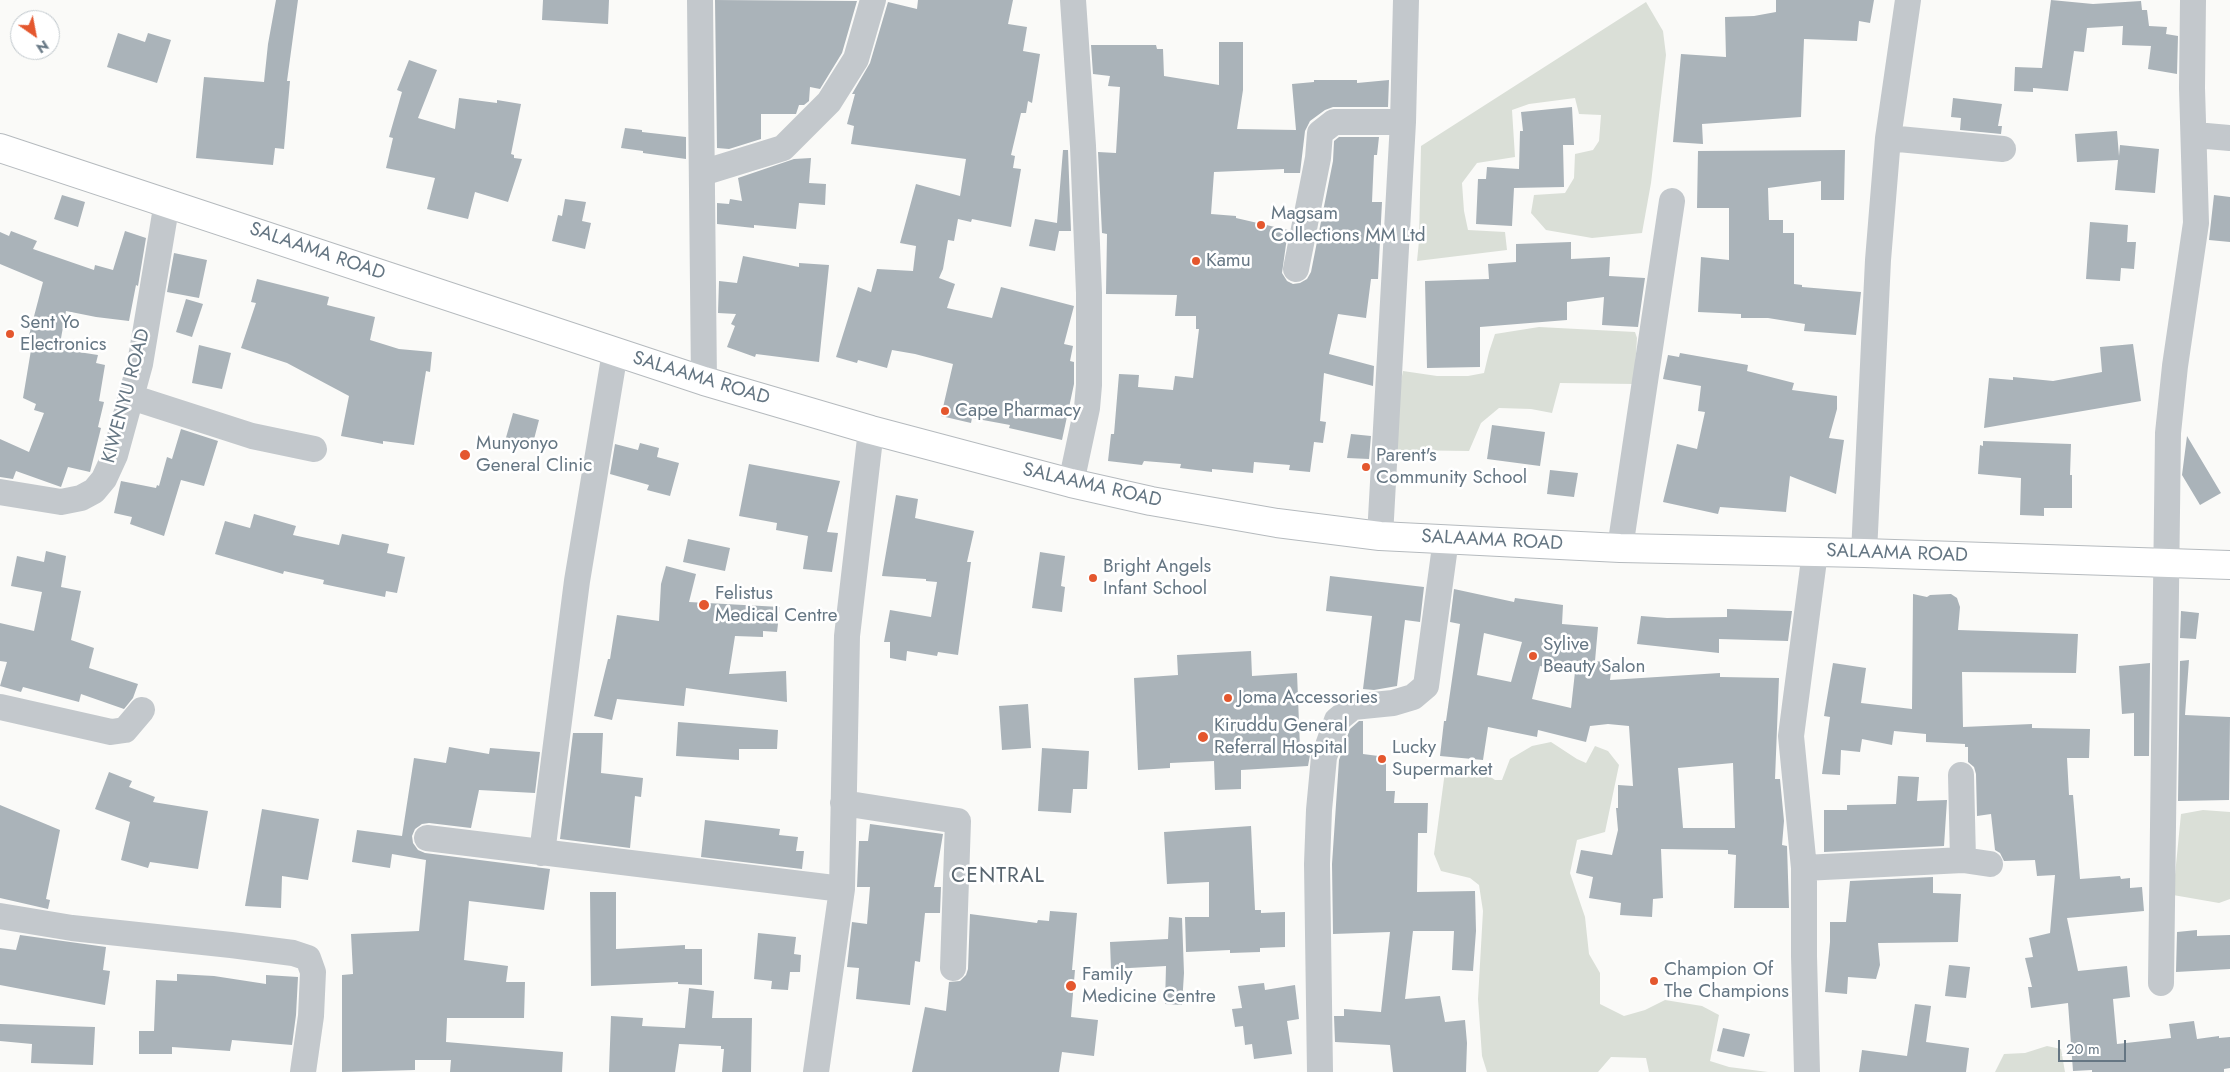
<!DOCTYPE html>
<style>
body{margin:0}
#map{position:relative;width:2230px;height:1072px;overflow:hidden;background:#fafaf8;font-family:Jost,sans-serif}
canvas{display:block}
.north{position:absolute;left:10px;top:10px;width:50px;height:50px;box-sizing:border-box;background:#fff;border:1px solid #c1c8cd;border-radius:50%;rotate:147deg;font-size:14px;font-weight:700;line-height:20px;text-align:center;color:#657683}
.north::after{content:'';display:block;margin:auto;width:18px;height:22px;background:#e4572e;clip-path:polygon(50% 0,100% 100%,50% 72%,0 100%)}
.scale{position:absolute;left:2058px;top:1040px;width:68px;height:22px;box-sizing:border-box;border:2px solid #657683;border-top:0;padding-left:6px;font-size:15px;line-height:18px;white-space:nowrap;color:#657683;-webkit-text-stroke:4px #fff;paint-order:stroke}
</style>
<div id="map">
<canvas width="2230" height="1072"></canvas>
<div class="north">N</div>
<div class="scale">20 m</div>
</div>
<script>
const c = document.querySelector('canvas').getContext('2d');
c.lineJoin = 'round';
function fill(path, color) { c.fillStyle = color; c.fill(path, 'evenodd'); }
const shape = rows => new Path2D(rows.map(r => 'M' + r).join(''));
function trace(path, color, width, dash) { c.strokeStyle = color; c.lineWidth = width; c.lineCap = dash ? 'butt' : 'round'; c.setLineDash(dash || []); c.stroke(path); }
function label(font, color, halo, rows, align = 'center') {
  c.font = font + ' Jost,sans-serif'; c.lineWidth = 5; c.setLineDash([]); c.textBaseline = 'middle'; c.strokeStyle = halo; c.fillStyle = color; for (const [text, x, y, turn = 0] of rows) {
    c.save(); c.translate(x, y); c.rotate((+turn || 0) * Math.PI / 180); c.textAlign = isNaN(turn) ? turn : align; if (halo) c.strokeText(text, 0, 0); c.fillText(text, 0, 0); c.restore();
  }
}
const green = shape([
 [1646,2,1663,31,1666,55,1651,183,1642,233,1592,238,1546,230,1531,213,1534,195,1565,193,1574,178,1575,154,1593,150,1599,141,1601,115,1579,114,1575,98,1529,104,1512,110,1515,157,1477,163,1462,183,1464,211,1468,230,1505,232,1507,250,1417,261,1419,241,1421,146],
 [1539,327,1635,332,1637,338,1634,384,1560,383,1552,413,1531,409,1499,408,1481,423,1469,451,1395,450,1394,417,1403,371,1437,376,1468,376,1484,373,1489,352,1495,334],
 [1551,742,1577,759,1586,763,1595,746,1608,751,1619,765,1605,832,1577,840,1570,873,1585,917,1589,954,1600,973,1600,1004,1624,1016,1645,1010,1665,1000,1702,1006,1719,1015,1710,1061,1729,1067,1768,1072,1649,1072,1646,1058,1611,1057,1598,1072,1487,1072,1482,1056,1478,999,1483,911,1479,885,1470,878,1441,871,1434,854,1446,764,1467,766,1482,771,1495,780,1502,780,1510,759,1532,746],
 [2203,810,2230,812,2230,899,2219,903,2173,895,2181,814],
 [2047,1046,2061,1049,2065,1072,1995,1072,2004,1054,2025,1053]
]);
const building = shape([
 [276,0,298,0,287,81,290,81,284,149,275,148,273,165,196,158,204,77,264,82,268,44],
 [543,0,609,0,608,24,542,20],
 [715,0,857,1,842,53,820,89,810,87,809,101,804,105,799,105,796,114,761,114,761,139,729,149,717,148],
 [918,0,1013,0,1008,24,1027,27,1023,51,1040,54,1032,103,1028,101,1026,113,1021,113,1011,155,1015,156,1013,168,1021,169,1011,227,972,219,971,222,958,219,954,241,948,240,943,269,939,278,955,284,947,308,992,318,1001,287,1074,306,1064,344,1073,346,1070,361,1074,362,1074,384,1062,440,1009,428,1010,425,972,418,971,423,941,416,953,364,915,354,892,350,887,368,858,360,857,363,836,357,858,287,871,292,877,269,913,271,916,246,900,243,916,184,960,196,966,159,851,144,854,126,847,124,855,94,852,94,870,63,888,2,917,9],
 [1776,0,1874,0,1870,23,1859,21,1857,41,1804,39,1801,117,1702,124,1703,144,1673,142,1681,54,1726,57,1725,17,1754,16,1776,12],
 [2051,0,2093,4,2141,1,2142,10,2147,10,2149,26,2167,27,2166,34,2178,36,2177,74,2148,69,2151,46,2122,45,2123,26,2087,28,2084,52,2074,51,2068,91,2033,88,2033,92,2014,91,2015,67,2042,68],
 [118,33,145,42,148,33,171,40,157,83,107,67],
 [1219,42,1243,42,1243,90,1237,129,1296,130,1292,84,1314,82,1314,80,1357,80,1357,83,1389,80,1388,107,1333,107,1325,110,1310,121,1305,131,1300,173,1284,173,1284,169,1214,172,1211,214,1236,216,1236,218,1288,230,1282,273,1287,281,1293,284,1300,283,1307,279,1311,272,1333,161,1334,141,1339,137,1379,137,1377,155,1374,155,1372,202,1382,202,1378,279,1371,279,1366,318,1338,314,1329,354,1374,366,1373,386,1324,373,1320,421,1326,422,1323,443,1314,442,1310,472,1289,470,1290,465,1254,462,1253,473,1212,469,1212,472,1180,468,1181,464,1144,461,1142,465,1108,461,1111,434,1114,434,1119,374,1139,375,1138,387,1173,390,1175,376,1193,378,1199,329,1196,329,1196,316,1175,316,1177,295,1106,294,1107,234,1102,233,1098,152,1116,153,1120,87,1108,86,1110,76,1093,74,1091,45,1156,45,1157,49,1163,49,1164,76,1219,85],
 [409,60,437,70,418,118,455,129,459,98,497,103,497,100,521,104,511,154,514,155,514,158,522,159,508,202,475,192,468,219,427,209,435,178,386,168,393,138,389,137,402,92,397,90],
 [1953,98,2002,104,1998,126,2002,126,2001,134,1960,130,1961,118,1951,117],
 [1572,107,1574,145,1563,145,1564,187,1514,188,1512,226,1476,224,1478,179,1486,179,1487,167,1519,169,1520,131,1523,131,1521,112],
 [625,128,642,130,642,132,686,137,686,159,643,153,643,151,621,148],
 [2117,131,2119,156,2120,145,2159,149,2155,193,2115,190,2118,160,2077,162,2075,134],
 [1063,150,1068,150,1071,231,1059,231,1055,251,1029,246,1035,219,1057,223],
 [1845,150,1844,200,1821,200,1821,181,1768,188,1769,220,1783,220,1783,233,1794,233,1794,284,1802,285,1802,287,1861,292,1856,335,1804,331,1805,324,1768,318,1741,318,1741,314,1698,312,1701,257,1729,260,1729,208,1697,208,1698,151],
 [811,158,809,183,826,184,825,205,799,203,796,229,754,225,754,228,717,224,717,203,729,204,730,199,742,201,738,178,794,159],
 [62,195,85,202,78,227,54,219],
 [2214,195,2230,197,2230,242,2209,240],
 [565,199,586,202,582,221,591,223,585,249,552,241,558,215,562,216],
 [2090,222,2128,225,2127,242,2136,242,2134,269,2121,268,2120,281,2086,279],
 [11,231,37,241,33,249,94,270,95,265,113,270,125,231,146,238,138,286,136,285,129,321,96,317,66,311,59,349,98,355,96,363,105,365,99,401,104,402,98,427,101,428,90,472,68,467,61,487,16,471,13,479,0,477,0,439,29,452,44,413,34,410,36,404,23,398,32,344,27,343,43,282,0,264,0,232,9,236],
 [1571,242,1571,259,1610,257,1609,276,1645,278,1638,327,1602,325,1604,297,1567,302,1567,320,1480,327,1480,367,1427,368,1425,281,1489,279,1488,264,1516,262,1516,244],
 [174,253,207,260,199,298,167,292],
 [743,256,799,267,799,263,829,265,819,362,756,354,755,357,727,347,735,326,731,324,736,314,718,313,719,281,737,283],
 [257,279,329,297,327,305,375,317,370,340,399,349,432,352,430,372,426,371,414,445,383,441,383,444,341,436,349,396,287,363,241,348,256,303,251,302],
 [186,299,203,304,192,337,176,332],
 [2133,344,2141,401,1984,428,1989,378,2013,380,2013,377,2053,381,2102,372,2100,347],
 [199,345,231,353,222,389,192,383],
 [1680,353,1748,365,1747,371,1794,383,1792,390,1837,396,1837,409,1829,438,1844,440,1836,494,1790,476,1786,512,1720,507,1718,514,1663,502,1677,444,1697,449,1705,412,1698,411,1701,386,1663,379,1668,355,1679,357],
 [513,413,539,420,532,447,505,441],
 [1492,425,1545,432,1540,466,1487,459],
 [181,429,218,441,204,486,181,480,164,536,130,524,132,517,114,513,121,481,156,488,157,485,159,486,167,457,172,459],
 [1351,434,1371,436,1369,459,1347,458],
 [2187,436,2221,493,2200,505,2182,475],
 [1983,441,2071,444,2070,475,2072,475,2072,508,2044,508,2044,516,2020,515,2021,478,1978,474,1980,445,1983,446],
 [640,443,659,448,657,457,679,463,670,496,647,490,649,485,610,474,615,444,638,450],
 [749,464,840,481,827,532,838,533,832,572,803,569,808,536,776,530,777,523,739,516],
 [1550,470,1578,473,1574,497,1547,494],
 [896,495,918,499,915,518,974,531,967,562,971,562,958,655,938,652,937,656,907,651,906,661,890,658,890,642,884,642,890,610,931,617,937,582,926,581,926,579,882,576],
 [254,514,296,526,293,535,339,545,342,534,389,544,387,553,405,557,397,593,386,591,385,597,323,584,324,580,284,571,283,574,215,554,225,521,250,528],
 [688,539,730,548,725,571,683,562],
 [46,551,66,556,61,587,81,591,71,640,94,648,89,668,138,684,133,698,124,709,81,694,79,702,23,687,21,692,0,686,7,662,0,661,0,623,34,631,42,592,11,586,17,556,44,562],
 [1040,552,1065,556,1061,586,1065,587,1062,612,1032,608],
 [666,566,696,574,689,602,780,607,777,632,763,631,763,637,735,636,729,674,786,671,787,702,686,688,684,706,617,699,612,720,594,716,608,659,610,659,617,615,659,621,661,584],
 [1330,576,1424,587,1420,622,1405,620,1397,686,1374,690,1363,689,1372,616,1326,611],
 [1454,589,1514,602,1515,598,1563,605,1562,624,1598,627,1595,661,1612,663,1610,680,1720,673,1720,677,1779,678,1775,779,1780,779,1784,821,1782,845,1787,846,1789,908,1734,908,1736,855,1728,854,1728,850,1661,849,1663,898,1653,899,1652,917,1620,915,1621,903,1589,898,1593,877,1576,873,1581,850,1612,855,1618,830,1616,808,1618,808,1618,785,1633,786,1629,726,1608,724,1590,726,1586,742,1538,730,1537,737,1488,727,1483,760,1440,756,1444,721,1446,721,1460,624,1450,622],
 [1484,633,1522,642,1511,682,1477,675],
 [1540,666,1575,672,1571,708,1532,699],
 [1733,763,1735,828,1683,828,1678,768],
 [1913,594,1927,597,1930,595,1951,594,1957,598,1960,607,1958,630,2078,634,2076,673,1962,672,1963,727,2032,724,2032,728,2090,729,2089,758,2067,758,2069,795,2073,795,2080,879,2120,876,2121,879,2130,878,2130,888,2142,887,2144,911,2067,918,2078,971,2127,966,2130,997,2113,999,2117,1044,2171,1038,2169,1024,2194,1021,2197,1039,2219,1036,2219,1038,2230,1037,2230,1068,2224,1069,2224,1072,2092,1072,2092,1070,2073,1071,2068,1003,2031,1008,2028,987,2032,987,2025,958,2033,957,2029,938,2050,933,2055,875,2037,876,2035,860,2004,861,2000,853,1995,850,1991,814,1977,816,1976,774,1974,767,1968,762,1968,747,1965,747,1965,744,1926,742,1926,734,1894,731,1892,745,1862,739,1860,752,1841,750,1840,775,1822,774,1830,717,1824,716,1833,663,1866,668,1861,703,1912,709],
 [1727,609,1792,611,1788,641,1719,639,1719,653,1637,644,1641,616,1667,618,1727,617],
 [2181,611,2199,613,2196,639,2180,638],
 [1251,651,1252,676,1297,673,1300,748,1311,749,1308,766,1241,770,1241,789,1215,790,1214,761,1170,763,1170,768,1138,770,1134,678,1178,675,1177,655],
 [2189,660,2185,715,2230,717,2229,800,2178,801,2180,661],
 [2150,663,2149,756,2134,756,2134,713,2122,714,2119,666],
 [1028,704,1031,748,1002,750,999,706],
 [1359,721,1363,721,1363,754,1386,757,1386,791,1395,791,1394,803,1428,803,1427,833,1418,833,1417,892,1475,891,1476,931,1473,971,1452,970,1454,931,1413,931,1405,999,1440,996,1445,1022,1465,1020,1467,1043,1466,1072,1393,1072,1390,1045,1335,1042,1334,1016,1344,1016,1344,1009,1381,1012,1390,932,1333,934,1332,864,1339,760,1342,752,1346,752,1346,740,1350,729],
 [678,722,778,730,777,749,739,749,739,760,676,756],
 [573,733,603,733,601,773,643,778,641,797,635,796,630,848,560,839],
 [449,747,489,754,490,748,540,752,535,793,479,790,471,828,429,823,422,824,415,829,412,836,413,843,418,850,425,853,550,869,544,910,469,901,464,960,508,966,506,982,525,982,524,1018,447,1018,446,1042,563,1052,562,1072,450,1072,451,1060,415,1060,415,1070,342,1072,342,975,353,974,351,934,419,931,426,860,392,854,390,868,352,862,357,830,402,836,414,758,446,763],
 [1042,748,1089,751,1087,789,1073,789,1071,813,1038,811],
 [109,772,132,781,129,787,155,797,153,802,208,811,198,869,150,862,148,868,121,860,130,822,95,809],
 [1898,776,1919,777,1917,801,1947,800,1944,846,1824,852,1824,810,1847,810,1847,805,1896,804],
 [0,805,60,830,46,899,50,900,48,909,0,898],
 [262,809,319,819,308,880,282,876,281,908,245,906],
 [705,820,780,829,779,835,798,837,796,851,804,851,802,869,701,857],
 [870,824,943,834,934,887,941,887,940,913,925,913,920,962,915,961,910,1005,856,999,859,968,847,967,852,922,867,924,870,887,857,887,859,841,868,841],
 [1251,826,1255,910,1261,910,1261,913,1285,912,1285,947,1260,948,1260,952,1230,953,1230,950,1186,952,1185,917,1209,917,1209,882,1167,884,1164,832],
 [1933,877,1933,893,1961,894,1958,942,1878,943,1880,965,1876,979,1848,977,1847,994,1825,992,1830,942,1830,922,1846,922,1850,881],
 [590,892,616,892,616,949,685,945,685,949,702,949,702,985,678,984,678,982,591,986],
 [1050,911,1077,913,1072,970,1075,970,1071,1017,1098,1020,1094,1056,1062,1052,1059,1072,912,1072,925,1007,946,1011,949,982,960,981,966,975,968,969,970,914,1037,923,1038,920,1049,921],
 [1169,917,1182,918,1184,973,1182,1005,1165,1004,1166,966,1111,969,1110,942,1168,939],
 [2197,930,2197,936,2230,935,2230,969,2176,972,2177,932],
 [758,933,796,937,794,954,801,955,800,972,790,972,788,990,771,989,772,981,754,979],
 [20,935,106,947,103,970,110,971,105,1005,0,985,0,948,16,950],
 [1949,965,1970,967,1966,998,1945,996],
 [177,974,214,976,266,984,266,975,298,977,296,1015,292,1045,232,1040,230,1051,172,1047,172,1054,139,1054,139,1031,154,1031,156,980,177,981],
 [1264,983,1265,990,1295,985,1299,1019,1287,1021,1292,1054,1254,1059,1252,1044,1245,1045,1243,1026,1235,1027,1232,1009,1242,1008,1238,986],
 [689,988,714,991,712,1018,752,1018,751,1072,722,1072,724,1049,721,1049,721,1046,679,1044,675,1072,609,1072,611,1016,643,1018,642,1026,685,1028],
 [1915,1004,1931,1006,1926,1042,1969,1048,1966,1072,1859,1072,1862,1050,1907,1056],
 [0,1024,95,1027,93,1065,31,1063,32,1044,0,1041],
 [1723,1028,1750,1034,1744,1057,1717,1051]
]);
const minor = shape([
 [700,0,704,381],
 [2195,135,2230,138],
 [1888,138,2003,149],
 [702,173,783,148,829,102,856,59,873,0],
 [1296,269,1318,158,1320,133,1334,122,1403,122],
 [131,397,252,436,314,449],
 [1071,483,1087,408,1089,385,1089,293,1083,146,1073,0],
 [0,492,61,502,81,498,94,491,104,479,115,455,140,364,167,202],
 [1380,536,1403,122,1406,0],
 [1620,548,1672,201],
 [1864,553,1878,260,1888,138,1908,0],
 [0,707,111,732,125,730,142,710],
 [1961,775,1963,860],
 [843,803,958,821,953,968],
 [427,838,842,889],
 [542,853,577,581,615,352],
 [1804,868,1963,860,1990,864],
 [0,916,72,928,231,945,293,953,308,958,313,972,311,1016,303,1072],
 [2161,983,2168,433,2175,366,2196,223,2192,88,2193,0],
 [816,1072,842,889,847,636,871,430],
 [1320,1072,1317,864,1319,810,1324,757,1337,720,1353,707,1393,703,1413,697,1426,686,1446,539],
 [1807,1072,1804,956,1804,868,1791,736,1815,552]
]);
const major = shape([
 [0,148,704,381,871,430,1071,483,1151,501,1277,523,1380,536,1620,548,1864,553,2230,565]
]);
const markers = [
 [1261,225,5,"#e4572e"],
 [1196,261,5,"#e4572e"],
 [10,334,5,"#e4572e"],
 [945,411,5,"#e4572e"],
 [465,455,6,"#e4572e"],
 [1366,467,5,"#e4572e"],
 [1093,578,5,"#e4572e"],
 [704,605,6,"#e4572e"],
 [1533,656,5,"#e4572e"],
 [1228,698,5,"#e4572e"],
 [1203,737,6,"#e4572e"],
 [1382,759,5,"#e4572e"],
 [1654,981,5,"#e4572e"],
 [1071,986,6,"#e4572e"]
];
const poiNames = [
 ["Magsam",1271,214],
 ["Collections MM Ltd",1271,236],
 ["Kamu",1206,261],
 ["Sent Yo",20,323],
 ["Electronics",20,345],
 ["Cape Pharmacy",955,411],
 ["Munyonyo",476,444],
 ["General Clinic",476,466],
 ["Parent's",1376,456],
 ["Community School",1376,478],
 ["Bright Angels",1103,567],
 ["Infant School",1103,589],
 ["Felistus",715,594],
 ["Medical Centre",715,616],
 ["Sylive",1543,645],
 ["Beauty Salon",1543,667],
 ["Joma Accessories",1238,698],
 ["Kiruddu General",1214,726],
 ["Referral Hospital",1214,748],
 ["Lucky",1392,748],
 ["Supermarket",1392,770],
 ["Champion Of",1664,970],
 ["The Champions",1664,992],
 ["Family",1082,975],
 ["Medicine Centre",1082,997]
];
const streetNames = [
 ["SALAAMA ROAD",317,252,19],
 ["SALAAMA ROAD",701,379,17],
 ["KIWENYU ROAD",127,396,-75],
 ["SALAAMA ROAD",1092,486,13],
 ["SALAAMA ROAD",1492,541,3],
 ["SALAAMA ROAD",1897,554,2]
];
const quarterNames = [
 ["CENTRAL",998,877]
];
fill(green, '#dadfd7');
fill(building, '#aab3b9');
trace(major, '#b5babe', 30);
trace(minor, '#c3c8cc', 26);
trace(major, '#fff', 28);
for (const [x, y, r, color] of markers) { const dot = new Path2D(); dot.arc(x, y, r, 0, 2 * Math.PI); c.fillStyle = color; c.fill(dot); trace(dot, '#fff', 2); }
label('19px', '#657683', '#fff', poiNames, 'left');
label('19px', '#657683', '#fff', streetNames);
c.letterSpacing = '1px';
label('21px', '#57646e', '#fff', quarterNames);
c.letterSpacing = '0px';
</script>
